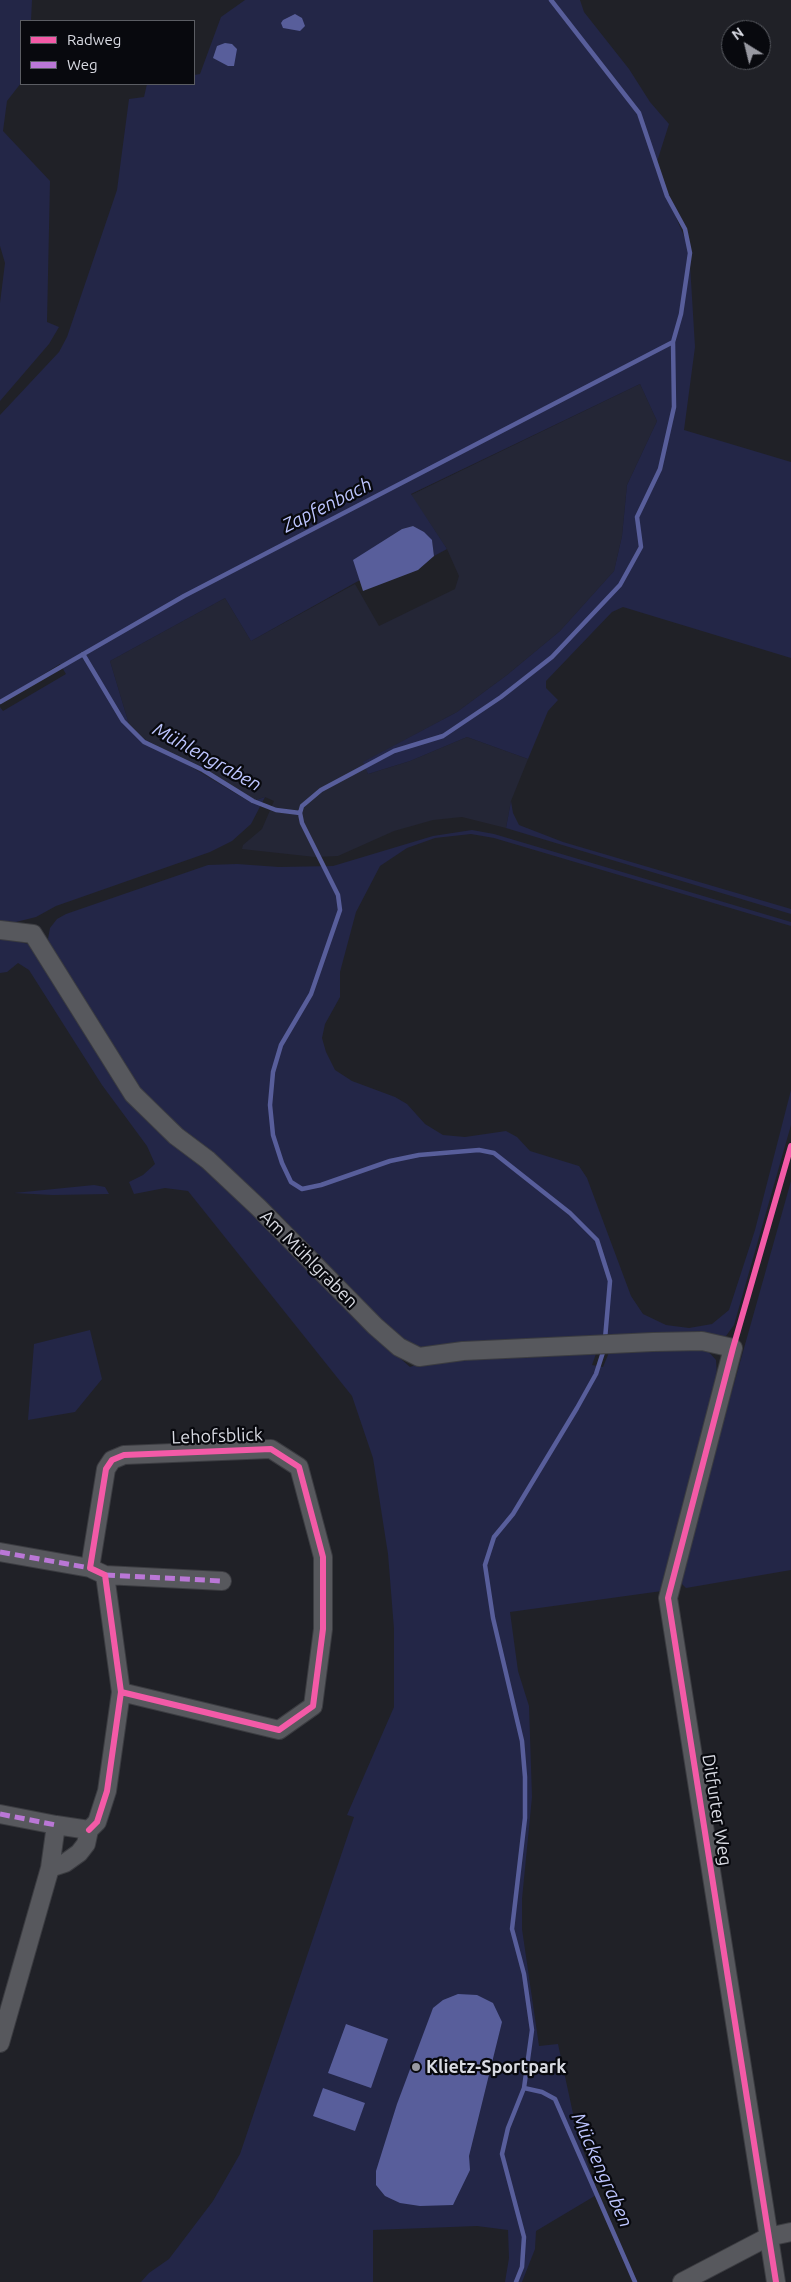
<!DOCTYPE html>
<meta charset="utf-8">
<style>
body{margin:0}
#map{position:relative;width:791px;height:2282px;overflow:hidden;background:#202127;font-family:Ubuntu,sans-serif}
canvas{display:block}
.legend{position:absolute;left:20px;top:20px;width:175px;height:65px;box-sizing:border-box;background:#08090e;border:1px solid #5b5d63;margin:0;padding:6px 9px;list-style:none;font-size:15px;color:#d8dae2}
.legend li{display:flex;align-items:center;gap:10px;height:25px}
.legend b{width:25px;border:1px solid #5b5d63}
.north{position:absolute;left:721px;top:20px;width:50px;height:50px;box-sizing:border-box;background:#08090e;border:1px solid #5b5d63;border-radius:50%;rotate:324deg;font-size:14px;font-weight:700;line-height:20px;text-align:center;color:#d8dae2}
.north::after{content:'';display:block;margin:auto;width:18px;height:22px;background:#9899a1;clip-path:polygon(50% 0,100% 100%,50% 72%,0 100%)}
</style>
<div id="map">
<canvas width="791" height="2282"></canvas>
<ul class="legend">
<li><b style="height:6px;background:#f35aa7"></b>Radweg</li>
<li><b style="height:6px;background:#ba77d6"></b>Weg</li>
</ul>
<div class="north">N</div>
</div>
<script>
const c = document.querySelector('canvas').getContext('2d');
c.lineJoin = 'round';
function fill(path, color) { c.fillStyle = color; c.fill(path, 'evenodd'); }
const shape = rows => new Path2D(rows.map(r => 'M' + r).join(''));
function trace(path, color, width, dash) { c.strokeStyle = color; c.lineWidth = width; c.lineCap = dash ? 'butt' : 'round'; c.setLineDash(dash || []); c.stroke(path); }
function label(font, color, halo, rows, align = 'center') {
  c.font = font + ' Ubuntu,sans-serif'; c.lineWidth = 4.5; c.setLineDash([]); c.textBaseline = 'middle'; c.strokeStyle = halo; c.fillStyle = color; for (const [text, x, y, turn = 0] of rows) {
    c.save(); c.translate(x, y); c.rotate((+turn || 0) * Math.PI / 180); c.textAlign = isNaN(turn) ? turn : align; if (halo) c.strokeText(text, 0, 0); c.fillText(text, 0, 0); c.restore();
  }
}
const built = shape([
 [640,384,657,421,627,485,622,536,614,571,560,631,507,675,457,712,364,762,368,774,410,761,467,737,528,759,511,801,506,828,462,817,433,820,394,831,338,856,315,857,242,849,243,845,262,829,274,801,265,797,250,802,131,731,110,661,225,598,251,641,355,584,379,626,455,589,459,576,447,549,411,495]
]);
const green = shape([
 [0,0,32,0,31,21,21,21,21,83,7,101,3,131,50,181,47,322,59,327,49,344,0,401,0,303,5,263,0,246],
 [245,0,580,0,584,12,629,69,650,102,669,124,655,168,689,248,695,347,684,430,791,462,791,658,623,607,612,612,546,681,546,688,558,700,548,711,528,759,467,737,410,761,368,774,363,762,457,712,507,675,560,631,614,571,622,536,627,485,657,421,640,384,411,494,447,549,434,556,432,541,413,526,402,529,354,560,360,580,251,641,225,598,110,661,131,731,250,802,265,797,251,824,232,841,210,852,56,906,36,917,16,922,0,923,0,707,3,711,66,674,60,664,0,701,0,415,59,352,67,337,117,190,129,99,144,97,147,84,194,84,194,75,200,74,221,17],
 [511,801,513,813,519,825,563,842,791,909,791,914,506,828],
 [472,830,494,834,791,922,791,926,494,838,471,834,435,838,407,848,380,866,356,912,340,972,340,997,325,1024,322,1038,326,1052,335,1070,352,1081,395,1097,407,1104,425,1124,443,1135,465,1137,506,1131,517,1137,530,1151,579,1166,587,1178,631,1296,643,1314,666,1325,689,1328,712,1324,729,1310,755,1230,791,1090,791,1125,734,1325,726,1336,718,1338,416,1347,401,1339,379,1321,278,1213,244,1182,178,1128,143,1094,54,956,48,939,50,928,57,919,66,914,208,865,237,864,279,867,333,866,433,836],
 [0,937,28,944,41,961,83,1026,200,1160,393,1352,410,1367,431,1360,597,1351,592,1365,603,1367,610,1350,680,1347,707,1350,716,1360,717,1376,662,1591,510,1612,518,1671,529,1706,532,1797,522,1899,522,1929,539,2046,558,2044,577,2132,598,2194,536,2231,535,2249,522,2282,505,2282,509,2258,508,2230,477,2226,373,2230,373,2282,141,2282,149,2273,169,2259,213,2201,240,2154,354,1817,347,1815,394,1707,394,1629,388,1554,373,1458,352,1396,188,1191,165,1188,134,1194,129,1182,143,1175,155,1164,147,1146,102,1085,29,970,18,963,7,972,0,973],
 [791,1181,791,1570,686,1588,679,1581,685,1558],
 [94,1185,105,1187,109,1194,53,1195,14,1193],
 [90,1330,102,1379,75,1412,28,1420,34,1344]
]);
const water = shape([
 [295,14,302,18,305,26,300,31,283,28,281,23,283,20],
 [225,43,232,44,237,49,234,66,228,66,213,58,217,46],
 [413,526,424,532,432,540,434,556,418,570,363,591,353,560,402,529],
 [458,1994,477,1995,493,2003,502,2022,469,2156,470,2170,453,2205,420,2206,400,2203,385,2196,376,2185,376,2171,397,2104,433,2008,443,2000],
 [346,2024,388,2039,371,2088,328,2073],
 [323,2088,365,2103,355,2131,313,2116]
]);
const stream = shape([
 [551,0,639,113,667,196,685,229,690,253,681,314,673,342,674,407,660,469,637,517,641,547,620,585,552,657,501,697,443,736,394,751,321,790,302,806,300,813,302,823,338,895,340,910,311,994,281,1045,273,1072,270,1105,273,1135,282,1163,291,1182,302,1189,321,1185,390,1161,419,1155,479,1150,494,1153,570,1213,597,1240,610,1281,605,1339],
 [83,654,123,721,144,742,203,770,253,801,276,810,300,813],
 [0,702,184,596,673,342],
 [524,2088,542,2092,555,2099,635,2282],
 [516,2282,522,2267,524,2237,502,2154,508,2128,524,2088,532,2030,524,1974,512,1929,525,1818,525,1777,522,1741,493,1618,485,1565,494,1537,513,1514,577,1408,596,1374,604,1349]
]);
const minor = shape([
 [0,930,33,934,133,1094,176,1136,208,1160,259,1208,375,1326,399,1347,419,1357,463,1351,653,1342,702,1341,733,1348,668,1598,776,2282],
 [0,1552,90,1568],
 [105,1575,222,1581],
 [0,1814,56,1825],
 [89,1830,97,1822,107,1791,121,1692,105,1575,90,1568,106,1469,112,1460,124,1455,271,1449,299,1467,323,1557,323,1629,313,1706,279,1730,121,1692],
 [0,2043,50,1868,56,1825,89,1830,86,1844,79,1853,65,1863,50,1868],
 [682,2282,768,2237,791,2232]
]);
const quiet = shape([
 [0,1552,90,1568],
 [105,1575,222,1581],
 [0,1814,56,1825]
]);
const cycleway = shape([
 [89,1830,97,1822,107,1791,121,1692,105,1575,90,1568,106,1469,112,1460,124,1455,271,1449,299,1467,323,1557,323,1629,313,1706,279,1730,121,1692],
 [776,2282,668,1598,733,1348,791,1146]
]);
const markers = [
 [416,2067,5,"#9899a1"]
];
const streetNames = [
 ["Am Mühlgraben",309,1259,45],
 ["Lehofsblick",217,1436,-2],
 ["Ditfurter Weg",717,1810,81]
];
const poiNames = [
 ["Klietz-Sportpark",426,2067]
];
const waterNames = [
 ["Zapfenbach",327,505,-27],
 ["Mühlengraben",207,757,29],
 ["Mückengraben",602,2170,66]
];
fill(built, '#242636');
fill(green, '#232647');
fill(water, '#585e9b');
trace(stream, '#585e9b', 4.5);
trace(minor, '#3b3c41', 20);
trace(minor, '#57585d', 18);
trace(quiet, '#ba77d6', 5, [10, 5]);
trace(cycleway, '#f35aa7', 6);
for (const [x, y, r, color] of markers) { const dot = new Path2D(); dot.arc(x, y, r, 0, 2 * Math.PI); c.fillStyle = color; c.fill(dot); trace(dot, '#08090e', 2); }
label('18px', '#d8dae2', '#08090e', streetNames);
label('bold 18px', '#d8dae2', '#08090e', poiNames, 'left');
label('italic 19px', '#bdc5ff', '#08090e', waterNames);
</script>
